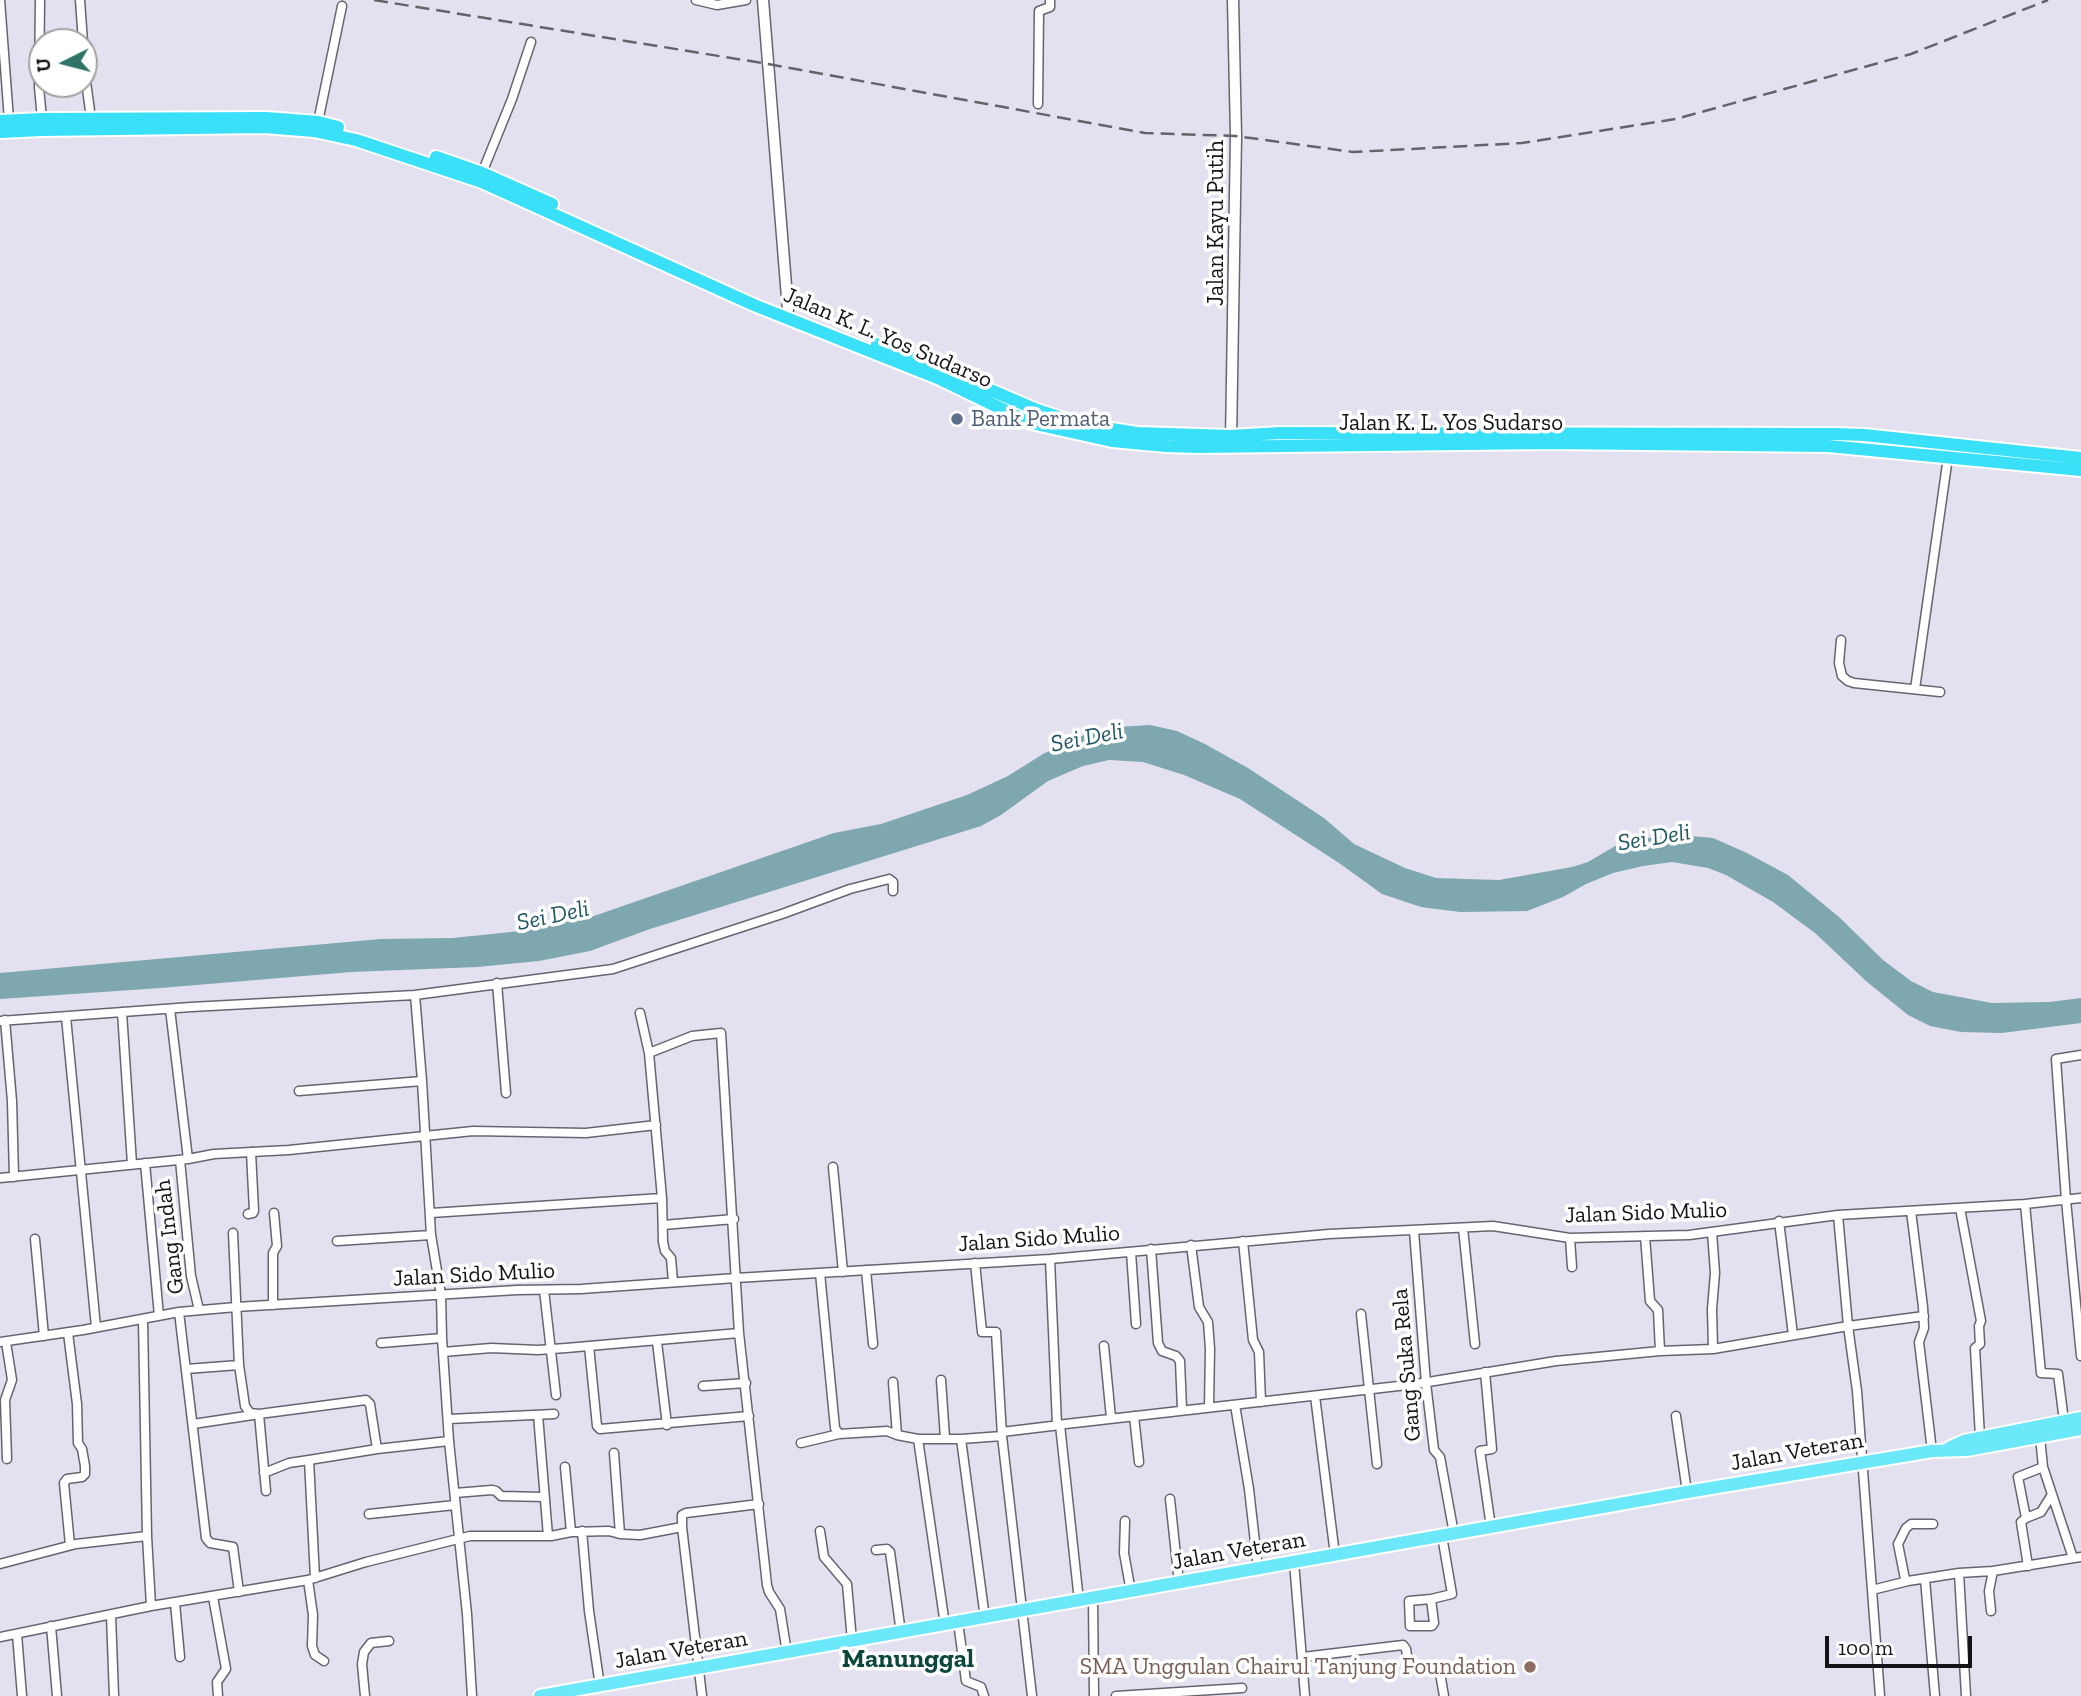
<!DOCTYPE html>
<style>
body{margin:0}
#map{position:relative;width:2081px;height:1696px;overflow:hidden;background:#e3e1ef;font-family:"Zilla Slab",serif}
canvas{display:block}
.north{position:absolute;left:28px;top:28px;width:70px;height:70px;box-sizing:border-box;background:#fff;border:2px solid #a1a1a3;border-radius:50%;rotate:264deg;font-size:19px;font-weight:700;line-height:28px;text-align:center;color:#141318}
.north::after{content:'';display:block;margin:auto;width:24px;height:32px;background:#2e7366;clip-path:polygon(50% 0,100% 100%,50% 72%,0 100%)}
.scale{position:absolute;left:1825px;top:1636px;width:147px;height:32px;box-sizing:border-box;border:4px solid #141318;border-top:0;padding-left:9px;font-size:21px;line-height:24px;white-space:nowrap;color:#141318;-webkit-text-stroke:5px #fff;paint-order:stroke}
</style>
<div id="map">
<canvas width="2081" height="1696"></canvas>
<div class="north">U</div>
<div class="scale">100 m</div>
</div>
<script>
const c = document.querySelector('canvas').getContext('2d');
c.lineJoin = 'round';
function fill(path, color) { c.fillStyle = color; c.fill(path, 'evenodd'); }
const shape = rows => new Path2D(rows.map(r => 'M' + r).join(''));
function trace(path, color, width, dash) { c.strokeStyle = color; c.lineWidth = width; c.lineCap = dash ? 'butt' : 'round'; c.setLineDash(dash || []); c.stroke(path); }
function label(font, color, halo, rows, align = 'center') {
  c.font = font + ' "Zilla Slab",serif'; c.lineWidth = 7; c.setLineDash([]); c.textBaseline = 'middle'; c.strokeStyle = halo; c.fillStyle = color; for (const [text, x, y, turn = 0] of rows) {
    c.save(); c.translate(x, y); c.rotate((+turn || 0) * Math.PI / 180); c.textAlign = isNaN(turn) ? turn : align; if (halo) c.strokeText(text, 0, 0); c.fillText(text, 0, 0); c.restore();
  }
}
const water = shape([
 [1150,725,1177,731,1205,744,1248,768,1324,818,1354,844,1405,868,1436,878,1499,880,1572,867,1588,862,1617,845,1646,838,1691,836,1713,838,1747,853,1788,875,1839,917,1883,960,1911,981,1933,992,1992,1003,2049,1002,2081,998,2081,1023,2002,1033,1961,1032,1930,1026,1908,1015,1866,981,1815,933,1773,902,1726,875,1708,868,1672,862,1643,866,1613,873,1586,884,1563,897,1527,911,1460,912,1421,907,1382,894,1339,863,1240,799,1184,775,1143,762,1109,760,1083,766,1048,781,1001,815,981,826,650,929,590,951,539,961,477,967,351,972,161,988,0,999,0,973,381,939,453,938,520,931,591,917,834,833,881,824,967,795,1008,776,1043,754,1084,735,1117,727]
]);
const minor = shape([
 [0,0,9,120],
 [40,0,39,87,42,119],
 [80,0,83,42],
 [696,0,717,5,746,0],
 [84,48,84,67,91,118],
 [1038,104,1039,11,1050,7,1050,0],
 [318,122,342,6],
 [482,173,512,99,531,42],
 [1841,640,1839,663,1842,676,1848,681,1854,683,1940,692],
 [1915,689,1948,457],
 [497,983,506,1093],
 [170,1009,188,1159],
 [122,1012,132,1164],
 [640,1013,649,1053],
 [66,1017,96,1327],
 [5,1020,12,1101,14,1177],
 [0,1021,191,1007,415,995],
 [2081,1055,2056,1059,2066,1200,2081,1356],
 [299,1091,422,1081],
 [180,1160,191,1276,199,1310],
 [145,1163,159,1316],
 [833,1167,843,1272],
 [0,1178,188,1159,214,1154,289,1150,473,1131,586,1133,656,1125],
 [2025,1204,2041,1373,2058,1374,2064,1421],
 [1960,1208,1981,1321,1979,1326,1980,1344,1975,1348,1980,1437],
 [1911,1211,1923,1307,1924,1328,1919,1342,1932,1451],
 [431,1213,662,1198],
 [248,1214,253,1213,254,1211,251,1152],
 [1838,1215,1848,1326,1857,1391,1880,1696],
 [1779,1221,1793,1335],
 [663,1225,734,1219],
 [1463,1228,1475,1344],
 [1414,1231,1426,1383,1434,1450,1440,1457,1454,1534],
 [1712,1232,1715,1273,1712,1309,1713,1349],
 [233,1233,239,1365,245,1406,250,1413,259,1414,366,1400,370,1404,377,1449],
 [1645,1236,1650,1301,1658,1310,1660,1351],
 [1570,1238,1572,1267],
 [35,1239,44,1336],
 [337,1241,431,1235],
 [1243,1241,1253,1340,1259,1352,1261,1402],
 [1191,1245,1199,1307,1208,1322,1210,1349,1209,1407],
 [1151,1249,1158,1343,1162,1351,1176,1356,1180,1361,1182,1409],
 [1131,1252,1136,1324],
 [1050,1259,1057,1425,1060,1425,1079,1601],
 [975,1263,982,1332,996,1332,1002,1436,1032,1696],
 [866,1270,873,1344],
 [820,1273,835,1428,839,1434,887,1431,897,1435,918,1439,961,1439,1002,1436],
 [673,1282,671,1258,665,1251,663,1242,662,1198,649,1053,692,1036,721,1033,739,1333,767,1585,769,1592,780,1609,787,1653],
 [544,1290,556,1395],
 [273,1305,273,1253,277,1246,274,1213],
 [179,1312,206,1538,210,1543,233,1547,239,1592],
 [1361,1314,1377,1464],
 [143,1320,147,1536,151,1606],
 [68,1333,77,1404,78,1443,82,1449,85,1466,85,1474,82,1477,67,1479,64,1483,70,1545],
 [0,1342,83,1330,179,1312,236,1307,517,1290,581,1289,736,1278,1050,1259,1329,1234,1493,1226,1570,1238,1689,1235,1838,1215,2025,1204,2081,1198],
 [6,1342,12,1380,5,1400,7,1459],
 [657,1342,667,1425],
 [381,1343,442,1338],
 [589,1346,597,1426,600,1429,749,1416],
 [1104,1346,1111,1418],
 [443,1352,491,1348,538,1350,566,1348,739,1333],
 [186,1369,239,1365],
 [1485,1372,1492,1449,1480,1451,1491,1527],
 [941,1380,945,1438],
 [893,1382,897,1435],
 [703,1386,746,1383],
 [1315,1396,1335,1555],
 [1235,1405,1249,1489,1258,1569],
 [259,1414,266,1491],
 [538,1415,548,1536],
 [1134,1416,1139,1462],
 [1676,1416,1687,1492],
 [449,1419,554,1414],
 [193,1424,253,1415],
 [1057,1425,1416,1384,1556,1361,1660,1351,1713,1349,1848,1326,1924,1316],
 [1002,1432,1060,1425],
 [2040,1437,2043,1467,2073,1558],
 [918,1439,945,1625],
 [961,1439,985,1618],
 [801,1443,839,1434],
 [614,1453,620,1534],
 [309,1460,315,1578],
 [565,1467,571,1532],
 [264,1473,289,1463,309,1460,377,1449,449,1441],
 [455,1493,492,1490,496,1491,501,1496,544,1497],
 [1170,1499,1179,1583],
 [369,1514,455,1505],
 [2026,1518,2041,1512,2051,1496],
 [1125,1521,1124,1553,1131,1592],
 [1933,1524,1911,1524,1906,1528,1898,1544,1905,1579,1908,1581,1959,1573,1966,1696],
 [682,1527,702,1696],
 [582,1531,589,1611,600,1686],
 [820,1531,824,1557,847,1584,852,1641],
 [876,1550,887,1549,890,1552,901,1633],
 [1294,1562,1305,1696],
 [0,1564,76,1544,147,1536],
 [2028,1566,2021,1522,2026,1518,2018,1477,2043,1467],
 [1959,1573,1993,1571],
 [1925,1579,1935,1696],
 [308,1580,313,1615,312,1646,315,1655,324,1661],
 [1872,1590,1908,1581],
 [213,1597,226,1669,217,1682,218,1696],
 [1093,1598,1094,1696],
 [1431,1599,1434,1623,1432,1626,1410,1626,1409,1601,1431,1599,1452,1594,1442,1536],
 [175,1603,180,1657],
 [1991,1611,1989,1591,1993,1571,2081,1557],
 [111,1615,114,1696],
 [958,1622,966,1681,981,1687,984,1696],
 [51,1626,57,1696],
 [17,1634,22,1696],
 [0,1637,151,1606,308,1580,366,1562,470,1536,551,1536,571,1532,609,1531,620,1534,640,1535,682,1527,682,1515,686,1513,759,1504],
 [1303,1657,1403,1645,1406,1649,1409,1667,1434,1669,1440,1673,1444,1696],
 [365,1696,362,1664,364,1652,371,1643,389,1641],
 [472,1696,467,1614,449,1441,442,1338,441,1295,431,1235,422,1081,415,995,613,969,782,914,850,889,889,879,893,882,893,891],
 [1116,1696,1242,1688]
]);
const tertiary = shape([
 [763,0,788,310,786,317],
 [1231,440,1236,136,1233,0]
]);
const primary = shape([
 [1949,1448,1964,1441,2081,1418],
 [540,1696,1687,1492,1932,1451,1967,1450,2081,1429]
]);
const trunk = shape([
 [0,121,42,119,266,118,318,122,338,127],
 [0,132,42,130,264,127,314,131,356,140,482,182,754,305,940,379,1031,423,1112,441,1166,446,1197,447,1551,443,1828,446,2081,470],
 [436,157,482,173,552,204],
 [877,344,944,370,1037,410,1080,424,1137,433,1231,436,1280,433,1835,434,1864,435,2081,458]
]);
const rail = shape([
 [374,0,768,64,1145,133,1236,136,1353,152,1522,143,1676,119,1911,54,2048,0]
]);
const markers = [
 [957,419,7,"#5c6f8a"],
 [1530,1667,7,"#8d6e63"]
];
const streetNames = [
 ["Jalan Kayu Putih",1216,223,-90],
 ["Jalan K. L. Yos Sudarso",888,338,23],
 ["Jalan K. L. Yos Sudarso",1451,423],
 ["Jalan Sido Mulio",1646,1213,-2],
 ["Gang Indah",170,1237,-97],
 ["Jalan Sido Mulio",1039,1239,-4],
 ["Jalan Sido Mulio",474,1275,-3],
 ["Gang Suka Rela",1407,1365,-95],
 ["Jalan Veteran",1797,1452,-10],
 ["Jalan Veteran",1239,1551,-10],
 ["Jalan Veteran",681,1650,-10]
];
const serviceNames = [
 ["Bank Permata",971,419]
];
const educationNames = [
 ["SMA Unggulan Chairul Tanjung Foundation",1516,1667]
];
const waterNames = [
 ["Sei Deli",1087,738,-11],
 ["Sei Deli",1654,838,-9],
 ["Sei Deli",553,916,-12]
];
const quarterNames = [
 ["Manunggal",908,1660]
];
fill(water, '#7ea7af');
trace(minor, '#666470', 11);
trace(tertiary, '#666470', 13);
trace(primary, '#fff', 16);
trace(trunk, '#fff', 16);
trace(minor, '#fff', 8);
trace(tertiary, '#fff', 10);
trace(primary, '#6be8fa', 12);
trace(trunk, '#3ae0f8', 12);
trace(rail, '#64626b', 2.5, [14, 7]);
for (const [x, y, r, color] of markers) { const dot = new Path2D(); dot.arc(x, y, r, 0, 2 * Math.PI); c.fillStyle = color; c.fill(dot); trace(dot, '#fff', 2.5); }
label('23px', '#141318', '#fff', streetNames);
label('23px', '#4e5e75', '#fff', serviceNames, 'left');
label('23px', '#785e54', '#fff', educationNames, 'right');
label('italic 24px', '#1f5862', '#fff', waterNames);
label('bold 26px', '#0c473e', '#fff', quarterNames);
</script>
